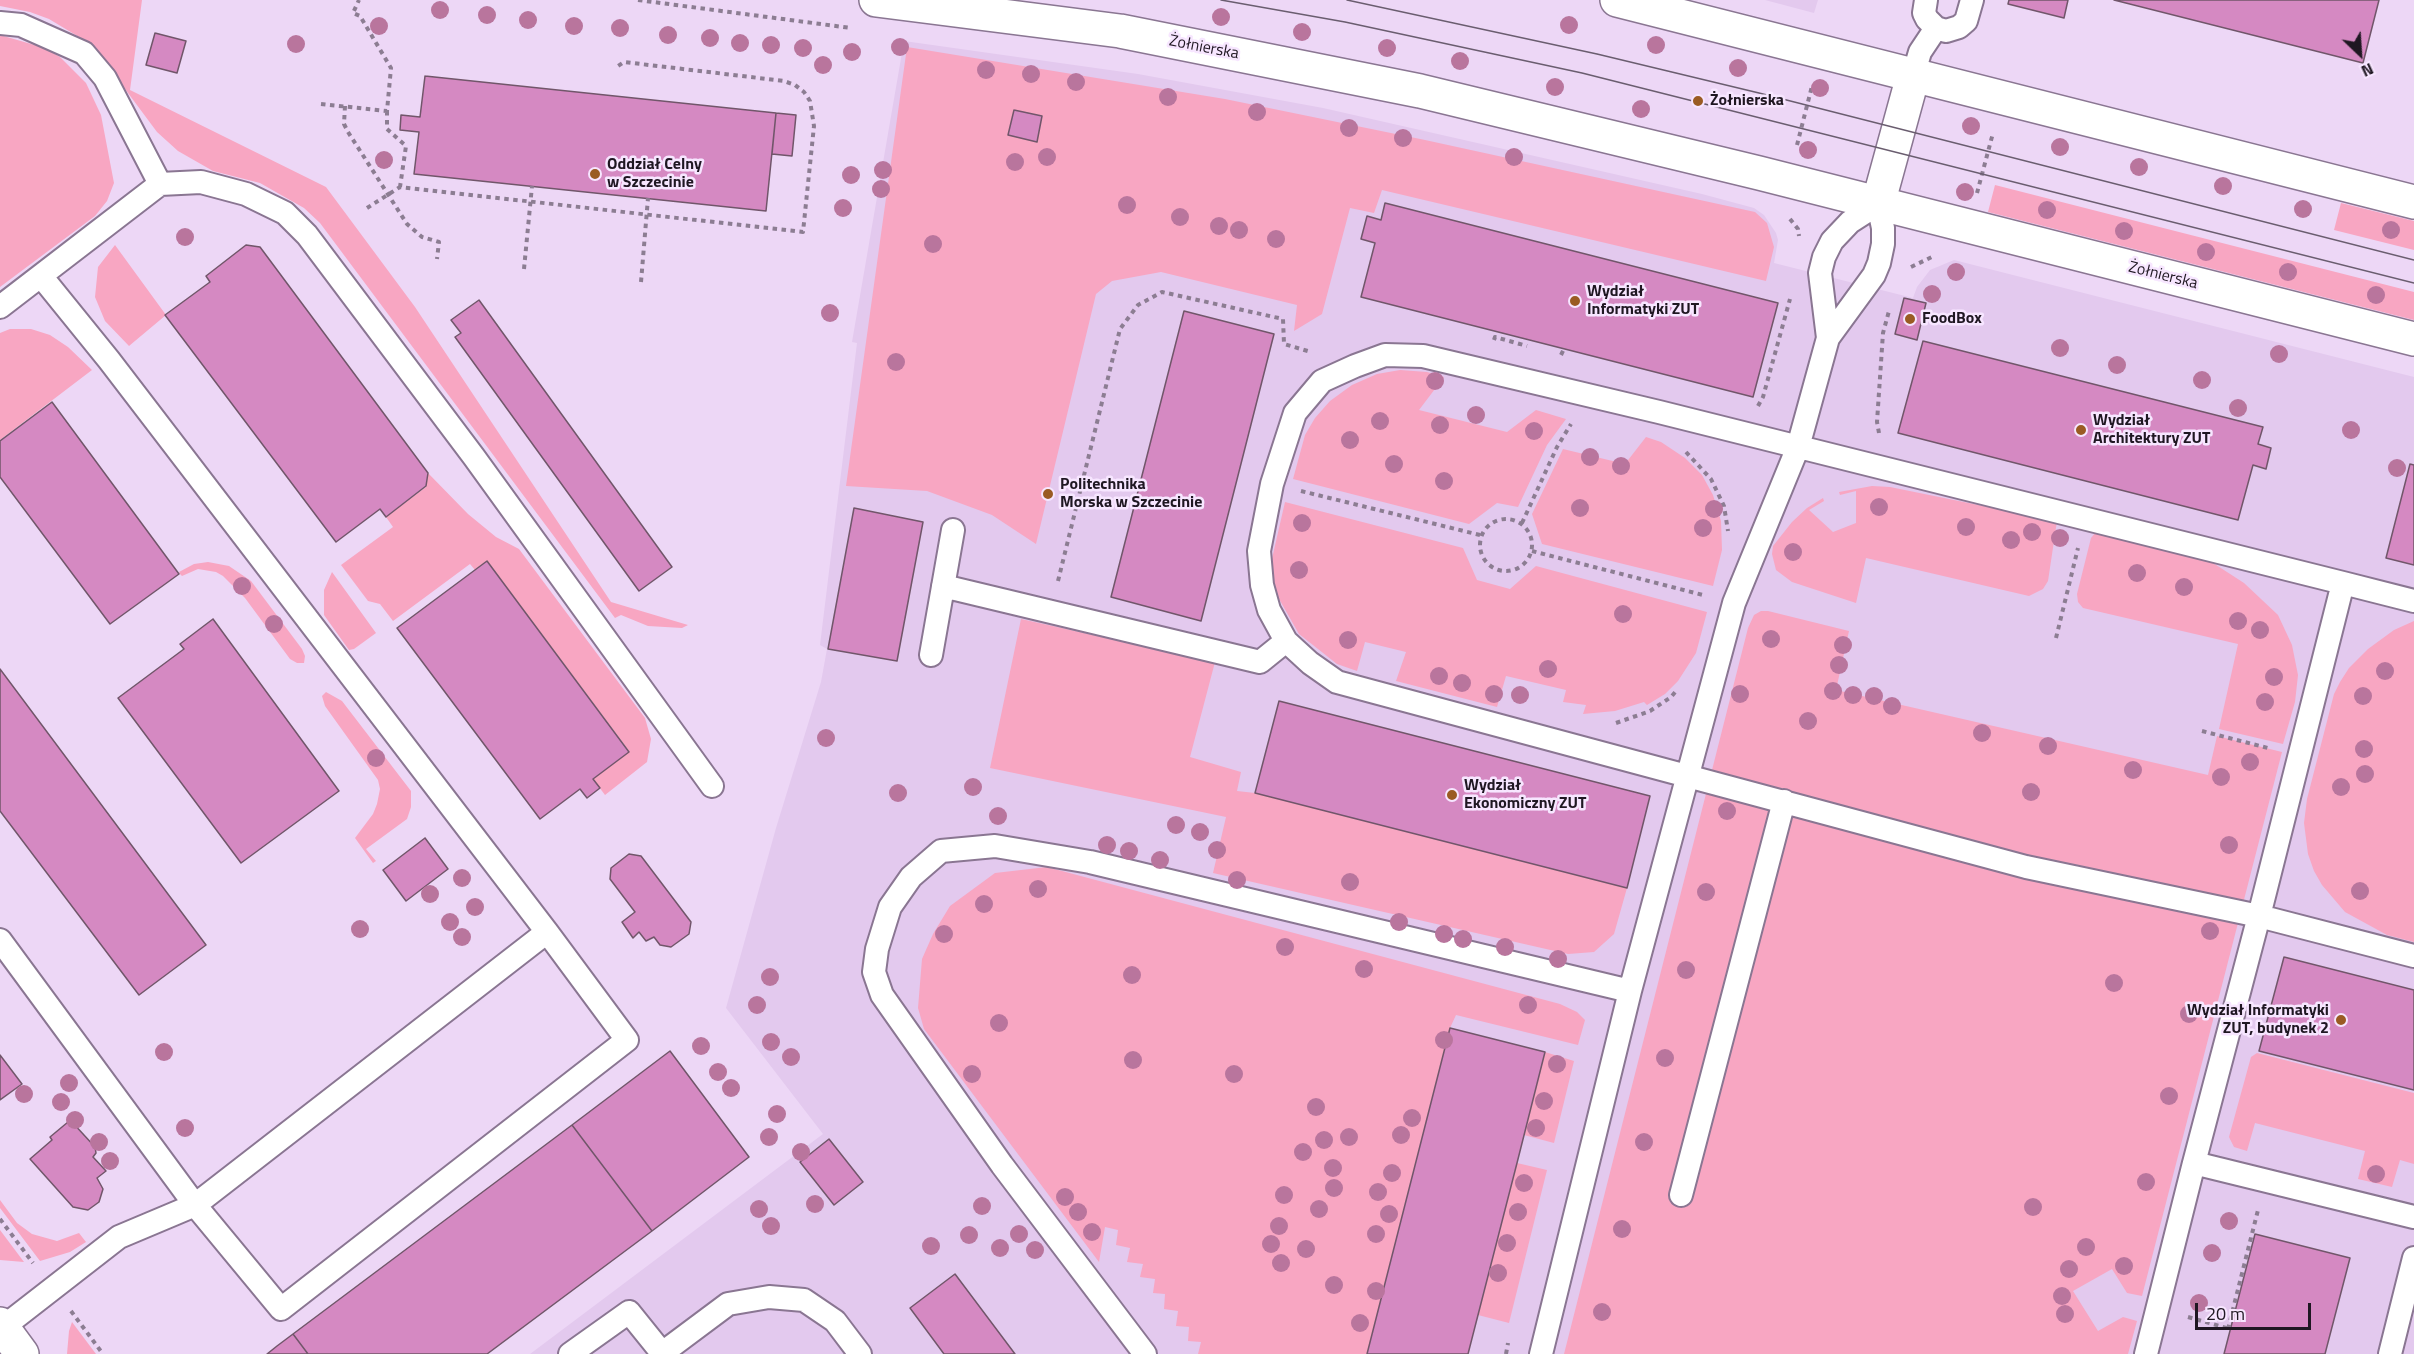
<!DOCTYPE html>
<meta charset="utf-8">
<style>
body{margin:0}
#map{position:relative;width:2414px;height:1354px;overflow:hidden;background:#edd7f6;font-family:"Titillium Web",sans-serif}
canvas{display:block}
.north{position:absolute;left:2330px;top:24px;width:60px;height:60px;-webkit-text-stroke:4px #f7e6ff;paint-order:stroke;rotate:155deg;font-size:16px;font-weight:700;line-height:24px;text-align:center;color:#1f1722}
.north::after{content:'';display:block;margin:auto;width:21px;height:27px;background:#1f1722;clip-path:polygon(50% 0,100% 100%,50% 72%,0 100%)}
.scale{position:absolute;left:2195px;top:1303px;width:116px;height:27px;box-sizing:border-box;border:3px solid #1f1722;border-top:0;padding-left:8px;font-size:18px;line-height:21px;white-space:nowrap;color:#1f1722;-webkit-text-stroke:4px #f7e6ff;paint-order:stroke}
</style>
<div id="map">
<canvas width="2414" height="1354"></canvas>
<div class="north">N</div>
<div class="scale">20 m</div>
</div>
<script>
const c = document.querySelector('canvas').getContext('2d');
c.lineJoin = 'round';
function fill(path, color) { c.fillStyle = color; c.fill(path, 'evenodd'); }
const shape = rows => new Path2D(rows.map(r => 'M' + r).join(''));
function trace(path, color, width, dash) { c.strokeStyle = color; c.lineWidth = width; c.lineCap = dash ? 'butt' : 'round'; c.setLineDash(dash || []); c.stroke(path); }
function label(font, color, halo, rows, align = 'center') {
  c.font = font + ' "Titillium Web",sans-serif'; c.lineWidth = 5; c.setLineDash([]); c.textBaseline = 'middle'; c.strokeStyle = halo; c.fillStyle = color; for (const [text, x, y, turn = 0] of rows) {
    c.save(); c.translate(x, y); c.rotate((+turn || 0) * Math.PI / 180); c.textAlign = isNaN(turn) ? turn : align; if (halo) c.strokeText(text, 0, 0); c.fillText(text, 0, 0); c.restore();
  }
}
const built = shape([
 [1765,0,1818,0,1814,13],
 [904,41,1138,74,1323,108,1702,194,1754,208,1764,215,1776,233,1778,240,1774,263,1913,298,1917,287,1930,270,1954,260,2414,377,2414,1354,530,1354,823,1134,726,1008,776,828,821,682,827,649,820,645,857,343,852,342]
]);
const green = shape([
 [0,0,142,0,130,90,326,187,415,307,611,602,688,625,682,628,648,626,621,615,615,618,320,223,304,208,260,183,213,171,178,151,157,132,99,54,84,40,49,19,30,12,0,6],
 [0,35,45,48,60,57,86,83,101,115,114,183,107,201,95,216,0,287],
 [907,47,1225,99,1425,140,1755,212,1767,223,1774,247,1766,281,1382,190,1374,213,1350,208,1322,314,1294,331,1297,305,1161,272,1112,281,1096,294,1036,544,992,515,927,491,846,486],
 [1995,185,2414,292,2414,320,1988,212],
 [2341,203,2414,221,2414,250,2334,230],
 [115,245,166,315,129,346,105,321,95,297,98,267],
 [10,329,31,329,50,335,68,347,92,370,0,440,0,333],
 [1400,370,1427,372,1444,377,1419,410,1507,432,1536,410,1566,419,1547,445,1518,507,1497,503,1469,524,1293,479,1305,435,1315,418,1330,401,1352,385,1377,374],
 [1646,437,1661,442,1685,458,1702,475,1713,495,1721,521,1722,550,1713,586,1542,544,1532,514,1563,449,1625,464],
 [428,473,468,514,496,537,519,549,645,718,651,739,647,762,605,795,593,779,629,751,487,561,475,570,470,564,393,621,380,604,368,601,341,565,393,527,386,517,426,487],
 [1872,486,1890,487,2057,521,2048,581,2043,589,2029,596,1866,558,1856,603,1792,582,1776,570,1772,554,1773,546,1792,522,1807,508,1823,498,1824,501,1809,510,1833,532,1856,523,1856,491,1840,495,1839,492],
 [1285,502,1463,548,1477,580,1510,589,1536,566,1707,612,1696,653,1678,681,1665,694,1647,705,1644,702,1615,711,1583,714,1586,705,1563,702,1566,690,1506,676,1497,707,1396,681,1406,652,1365,642,1357,671,1337,664,1299,634,1274,590,1271,563],
 [2100,527,2193,550,2244,583,2278,615,2292,645,2298,675,2295,702,2283,744,2219,729,2238,644,2083,608,2078,602,2077,594,2091,538],
 [208,562,229,566,251,581,302,649,305,656,304,663,297,663,290,659,245,598,223,576,216,572,198,569,182,576,180,574,179,572,194,564],
 [332,572,376,633,354,649,349,650,324,615,324,590],
 [1761,611,1768,611,1849,631,1836,690,2208,775,2217,736,2282,752,2142,1296,2127,1293,2112,1269,2073,1291,2098,1331,2123,1317,2137,1321,2128,1354,1564,1354,1748,628,1754,615],
 [1021,619,1215,662,1190,757,1241,772,1237,791,1255,793,1627,888,1614,934,1594,952,1568,954,1213,873,1226,817,990,768],
 [2414,621,2414,942,2387,935,2345,912,2322,885,2314,871,2308,854,2304,823,2307,799,2334,694,2340,682,2349,668,2368,649,2394,630],
 [326,692,342,701,411,791,411,807,407,819,366,849,376,861,373,863,355,838,373,814,377,804,380,789,378,780,325,706,322,696],
 [1047,867,1560,1004,1577,1012,1585,1020,1578,1045,1456,1015,1450,1028,1367,1354,1198,1354,1201,1342,1188,1341,1189,1327,1176,1326,1178,1311,1164,1309,1165,1294,1153,1293,1155,1279,1140,1277,1143,1264,1127,1262,1130,1248,1116,1245,1118,1230,1105,1227,1099,1262,924,1029,918,1008,922,959,933,934,950,906,995,873],
 [1545,1052,1574,1061,1554,1143,1524,1135],
 [2257,1053,2414,1093,2414,1164,2400,1160,2392,1187,2358,1179,2365,1151,2255,1123,2247,1151,2234,1147,2229,1137,2251,1057],
 [1517,1163,1547,1170,1509,1323,1478,1315],
 [0,1200,17,1223,32,1234,57,1241,79,1233,86,1242,70,1252,40,1261,0,1208],
 [0,1230,24,1262,0,1260],
 [72,1322,96,1354,67,1354,69,1331]
]);
const building = shape([
 [2009,0,2068,0,2064,18,2008,4,2009,0],
 [2114,0,2379,0,2363,63,2114,0],
 [155,33,186,41,177,73,146,65,155,33],
 [425,76,776,113,766,211,414,174,419,132,400,130,401,115,420,117,425,76],
 [1014,110,1042,116,1037,142,1008,135,1014,110],
 [776,113,796,115,792,156,772,154,776,113],
 [1385,203,1778,303,1753,397,1361,297,1375,243,1361,239,1367,216,1381,220,1385,203],
 [246,245,260,247,428,473,426,486,386,517,380,509,336,542,165,315,210,282,206,276,246,245],
 [1904,298,1926,303,1917,340,1895,334,1904,298],
 [479,300,672,567,639,591,455,337,461,333,451,320,479,300],
 [1184,311,1274,334,1201,621,1111,597,1184,311],
 [1923,341,2263,427,2258,444,2271,448,2266,469,2253,465,2238,520,1898,433,1923,341],
 [52,402,179,574,110,624,0,477,0,441,52,402],
 [2410,464,2414,465,2414,565,2386,558,2410,464],
 [854,508,923,522,897,661,828,649,854,508],
 [487,561,629,752,593,779,600,788,587,798,580,789,540,819,397,628,487,561],
 [213,619,339,791,241,863,118,698,184,649,180,644,213,619],
 [0,669,206,945,139,995,0,811,0,669],
 [1279,701,1650,796,1627,888,1255,793,1279,701],
 [425,838,448,869,406,901,383,870,425,838],
 [629,854,641,856,691,922,689,934,671,947,660,945,654,937,646,941,639,932,633,938,622,922,635,912,610,879,611,868,629,854],
 [2284,957,2414,990,2414,1090,2259,1051,2284,957],
 [1450,1028,1545,1052,1517,1163,1468,1354,1367,1354,1450,1028],
 [670,1051,749,1157,652,1231,572,1125,670,1051],
 [0,1055,22,1084,0,1100,0,1055],
 [68,1122,72,1122,95,1147,96,1153,93,1157,106,1171,97,1178,103,1189,99,1202,88,1210,73,1207,30,1159,52,1140,50,1137,68,1122],
 [572,1125,652,1231,487,1354,308,1354,293,1334,572,1125],
 [829,1139,863,1182,834,1205,800,1162,829,1139],
 [2255,1234,2350,1258,2325,1354,2224,1354,2255,1234],
 [955,1274,1015,1354,944,1354,910,1308,955,1274],
 [293,1334,308,1354,267,1354,277,1346,293,1334]
]);
const path = shape([
 [638,0,851,28],
 [321,104,387,111,391,68,360,16,353,13,359,0],
 [345,106,344,124,348,132,407,224,422,237,439,242,437,259],
 [387,111,387,129,406,146,400,187],
 [1797,145,1812,86],
 [1977,193,1993,133],
 [367,208,400,187,803,232,814,126,810,101,804,92,795,85,784,81,624,62,618,66],
 [1790,219,1798,229,1799,236],
 [1911,267,1934,256],
 [524,269,532,186],
 [641,282,648,198],
 [1494,340,1495,337,1527,346],
 [1561,355,1564,349],
 [1758,406,1763,397,1790,299],
 [1879,433,1877,422,1883,333,1889,311],
 [1686,452,1711,479,1724,506,1728,531],
 [1301,491,1480,535],
 '1480 545a26 26 0 1 1 52 0a26 26 0 1 1-52 0Z',
 [1522,523,1557,447,1571,424],
 [1532,551,1703,595],
 [1058,581,1120,329,1138,305,1162,292,1283,319,1284,344,1311,352],
 [2056,638,2078,548],
 [1616,723,1650,711,1671,697,1677,690],
 [2202,731,2268,748],
 [0,1219,33,1263],
 [71,1311,103,1354],
 [2188,1317,2230,1329],
 [2228,1329,2258,1210],
 [1506,1354,1508,1343]
]);
const service = shape([
 [1926,0,1924,13,1927,19,1936,28,1946,31,1959,27,1966,21,1972,0],
 [0,23,21,25,84,53,105,78,160,184],
 [1913,76,1920,52,1936,28],
 [0,307,160,184,201,182,246,194,285,213,307,235,474,457,712,786],
 [2343,583,2414,601],
 [943,586,1260,662,1286,641],
 [931,655,953,530],
 [0,940,195,1205,281,1309,627,1040,547,932,109,360,41,276],
 [2194,1163,2259,916,2343,583,1659,412,1423,356,1385,355,1355,366,1322,381,1295,413,1272,484,1259,551,1262,585,1269,610,1286,641,1310,663,1337,682,2026,867,2259,916,2414,956],
 [1681,1195,1784,801],
 [2,1328,119,1237,195,1205,547,932],
 [570,1354,629,1312,662,1353],
 [661,1354,728,1304,769,1297,804,1300,835,1321,860,1354],
 [1145,1354,1002,1165,882,995,874,972,877,949,890,907,911,877,941,851,995,846,1090,862,1630,991],
 [1541,1354,1630,991,1734,603,1798,447,1828,338,1874,275,1879,263,1883,244,1883,228,1878,204,1850,222,1832,241,1824,257,1820,273,1828,338],
 [2146,1354,2194,1163,2414,1217],
 [2390,1354,2414,1258]
]);
const minor = shape([
 [1878,204,1913,76]
]);
const tertiary = shape([
 [876,0,1120,31,1420,91,1759,173,2414,339],
 [1617,0,2414,202],
 [0,1324,22,1354]
]);
const tram = shape([
 [1221,0,1345,22,1582,73,2414,283],
 [1347,0,1597,54,1759,93,2414,260]
]);
const trees = [
 [440,10],
 [487,15],
 [1221,17],
 [528,20],
 [1569,25],
 [379,26],
 [574,26],
 [620,28],
 [1302,32],
 [668,35],
 [710,38],
 [740,43],
 [296,44],
 [771,45],
 [1656,45],
 [900,47],
 [803,48],
 [1387,48],
 [852,52],
 [1460,61],
 [823,65],
 [1738,68],
 [986,70],
 [1031,74],
 [1076,82],
 [1555,87],
 [1820,88],
 [1168,97],
 [1641,109],
 [1257,112],
 [1971,126],
 [1349,128],
 [1403,138],
 [2060,147],
 [1808,150],
 [1047,157],
 [1514,157],
 [384,160],
 [1015,162],
 [2139,167],
 [883,170],
 [851,175],
 [2223,186],
 [881,189],
 [1965,192],
 [1127,205],
 [843,208],
 [2303,209],
 [2047,210],
 [1180,217],
 [1219,226],
 [1239,230],
 [2391,230],
 [2124,231],
 [185,237],
 [1276,239],
 [933,244],
 [2206,252],
 [1956,272],
 [2288,272],
 [1932,294],
 [2376,295],
 [830,313],
 [2060,348],
 [2279,354],
 [896,362],
 [2117,365],
 [2202,380],
 [1435,381],
 [2238,408],
 [1476,415],
 [1380,421],
 [1440,425],
 [2351,430],
 [1534,431],
 [1350,440],
 [1590,457],
 [1394,464],
 [1621,466],
 [2397,468],
 [1444,481],
 [1879,507],
 [1580,508],
 [1714,509],
 [1302,523],
 [1966,527],
 [1703,528],
 [2032,532],
 [2060,538],
 [2011,540],
 [1793,552],
 [1299,570],
 [2137,573],
 [242,586],
 [2184,587],
 [1623,614],
 [2238,621],
 [274,624],
 [2260,630],
 [1771,639],
 [1348,640],
 [1843,645],
 [1839,665],
 [1548,669],
 [2385,671],
 [1439,676],
 [2274,677],
 [1462,683],
 [1833,691],
 [1494,694],
 [1740,694],
 [1520,695],
 [1853,695],
 [1874,696],
 [2363,696],
 [2265,702],
 [1892,706],
 [1808,721],
 [1982,733],
 [826,738],
 [2048,746],
 [2364,749],
 [376,758],
 [2250,762],
 [2133,770],
 [2365,774],
 [2221,777],
 [973,787],
 [2341,787],
 [2031,792],
 [898,793],
 [1727,811],
 [998,816],
 [1176,825],
 [1200,832],
 [1107,845],
 [2229,845],
 [1217,850],
 [1129,851],
 [1160,860],
 [462,878],
 [1237,880],
 [1350,882],
 [1038,889],
 [2360,891],
 [1706,892],
 [430,894],
 [984,904],
 [475,907],
 [450,922],
 [1399,922],
 [360,929],
 [2210,931],
 [944,934],
 [1444,934],
 [462,937],
 [1463,939],
 [1285,947],
 [1505,947],
 [1558,959],
 [1364,969],
 [1686,970],
 [1132,975],
 [770,977],
 [2114,983],
 [757,1005],
 [1528,1005],
 [2189,1014],
 [999,1023],
 [1444,1040],
 [771,1042],
 [701,1046],
 [164,1052],
 [791,1057],
 [1665,1058],
 [1133,1060],
 [1557,1064],
 [718,1072],
 [972,1074],
 [1234,1074],
 [69,1083],
 [731,1088],
 [24,1094],
 [2169,1096],
 [1544,1101],
 [61,1102],
 [1316,1107],
 [777,1114],
 [1412,1118],
 [75,1120],
 [185,1128],
 [1536,1128],
 [1401,1135],
 [769,1137],
 [1349,1137],
 [1324,1140],
 [99,1142],
 [1644,1142],
 [801,1152],
 [1303,1152],
 [110,1161],
 [1333,1168],
 [1392,1173],
 [2376,1174],
 [2146,1182],
 [1524,1183],
 [1334,1188],
 [1378,1192],
 [1284,1195],
 [1065,1197],
 [815,1204],
 [982,1206],
 [2033,1207],
 [759,1209],
 [1319,1209],
 [1078,1212],
 [1518,1212],
 [1389,1214],
 [2229,1221],
 [771,1226],
 [1279,1226],
 [1622,1229],
 [1092,1232],
 [1019,1234],
 [1376,1234],
 [969,1235],
 [1507,1243],
 [1271,1244],
 [931,1246],
 [2086,1247],
 [1000,1248],
 [1306,1249],
 [1035,1250],
 [2212,1253],
 [1281,1263],
 [2124,1266],
 [2069,1269],
 [1498,1273],
 [1334,1285],
 [1376,1291],
 [2062,1296],
 [2199,1303],
 [1602,1312],
 [2065,1314],
 [1360,1323]
];
const markers = [
 [1698,101,6,"#9a5b23"],
 [595,174,6,"#9a5b23"],
 [1575,301,6,"#9a5b23"],
 [1910,319,6,"#9a5b23"],
 [2081,430,6,"#9a5b23"],
 [1048,494,6,"#9a5b23"],
 [1452,795,6,"#9a5b23"],
 [2341,1020,6,"#9a5b23"]
];
const streetNames = [
 ["Żołnierska",1204,48,11],
 ["Żołnierska",2163,276,14]
];
const poiNames = [
 ["Żołnierska",1710,101],
 ["Oddział Celny",607,165],
 ["w Szczecinie",607,183],
 ["Wydział",1587,292],
 ["Informatyki ZUT",1587,310],
 ["FoodBox",1922,319],
 ["Wydział",2093,421],
 ["Architektury ZUT",2093,439],
 ["Politechnika",1060,485],
 ["Morska w Szczecinie",1060,503],
 ["Wydział",1464,786],
 ["Ekonomiczny ZUT",1464,804],
 ["Wydział Informatyki",2329,1011,"right"],
 ["ZUT, budynek 2",2329,1029,"right"]
];
fill(built, '#e3c9ee');
fill(green, '#f8a6c2');
fill(building, '#d589c2');
trace(building, '#71566a', 1.5);
trace(service, '#8a7692', 26);
trace(minor, '#8a7692', 36);
trace(tertiary, '#8a7692', 36);
trace(path, '#8c7d92', 4, [4.5, 4.5]);
trace(service, '#fff', 22);
trace(minor, '#fff', 33);
trace(tertiary, '#fff', 33);
trace(tram, '#6a5d6f', 1.5);
c.fillStyle = '#b9759d';
for (const [x, y] of trees) { c.beginPath(); c.arc(x, y, 9, 0, 2 * Math.PI); c.fill(); }
for (const [x, y, r, color] of markers) { const dot = new Path2D(); dot.arc(x, y, r, 0, 2 * Math.PI); c.fillStyle = color; c.fill(dot); trace(dot, '#f7e6ff', 2); }
label('16px', '#1f1722', '#f7e6ff', streetNames);
label('bold 16px', '#1f1722', '#f7e6ff', poiNames, 'left');
</script>
